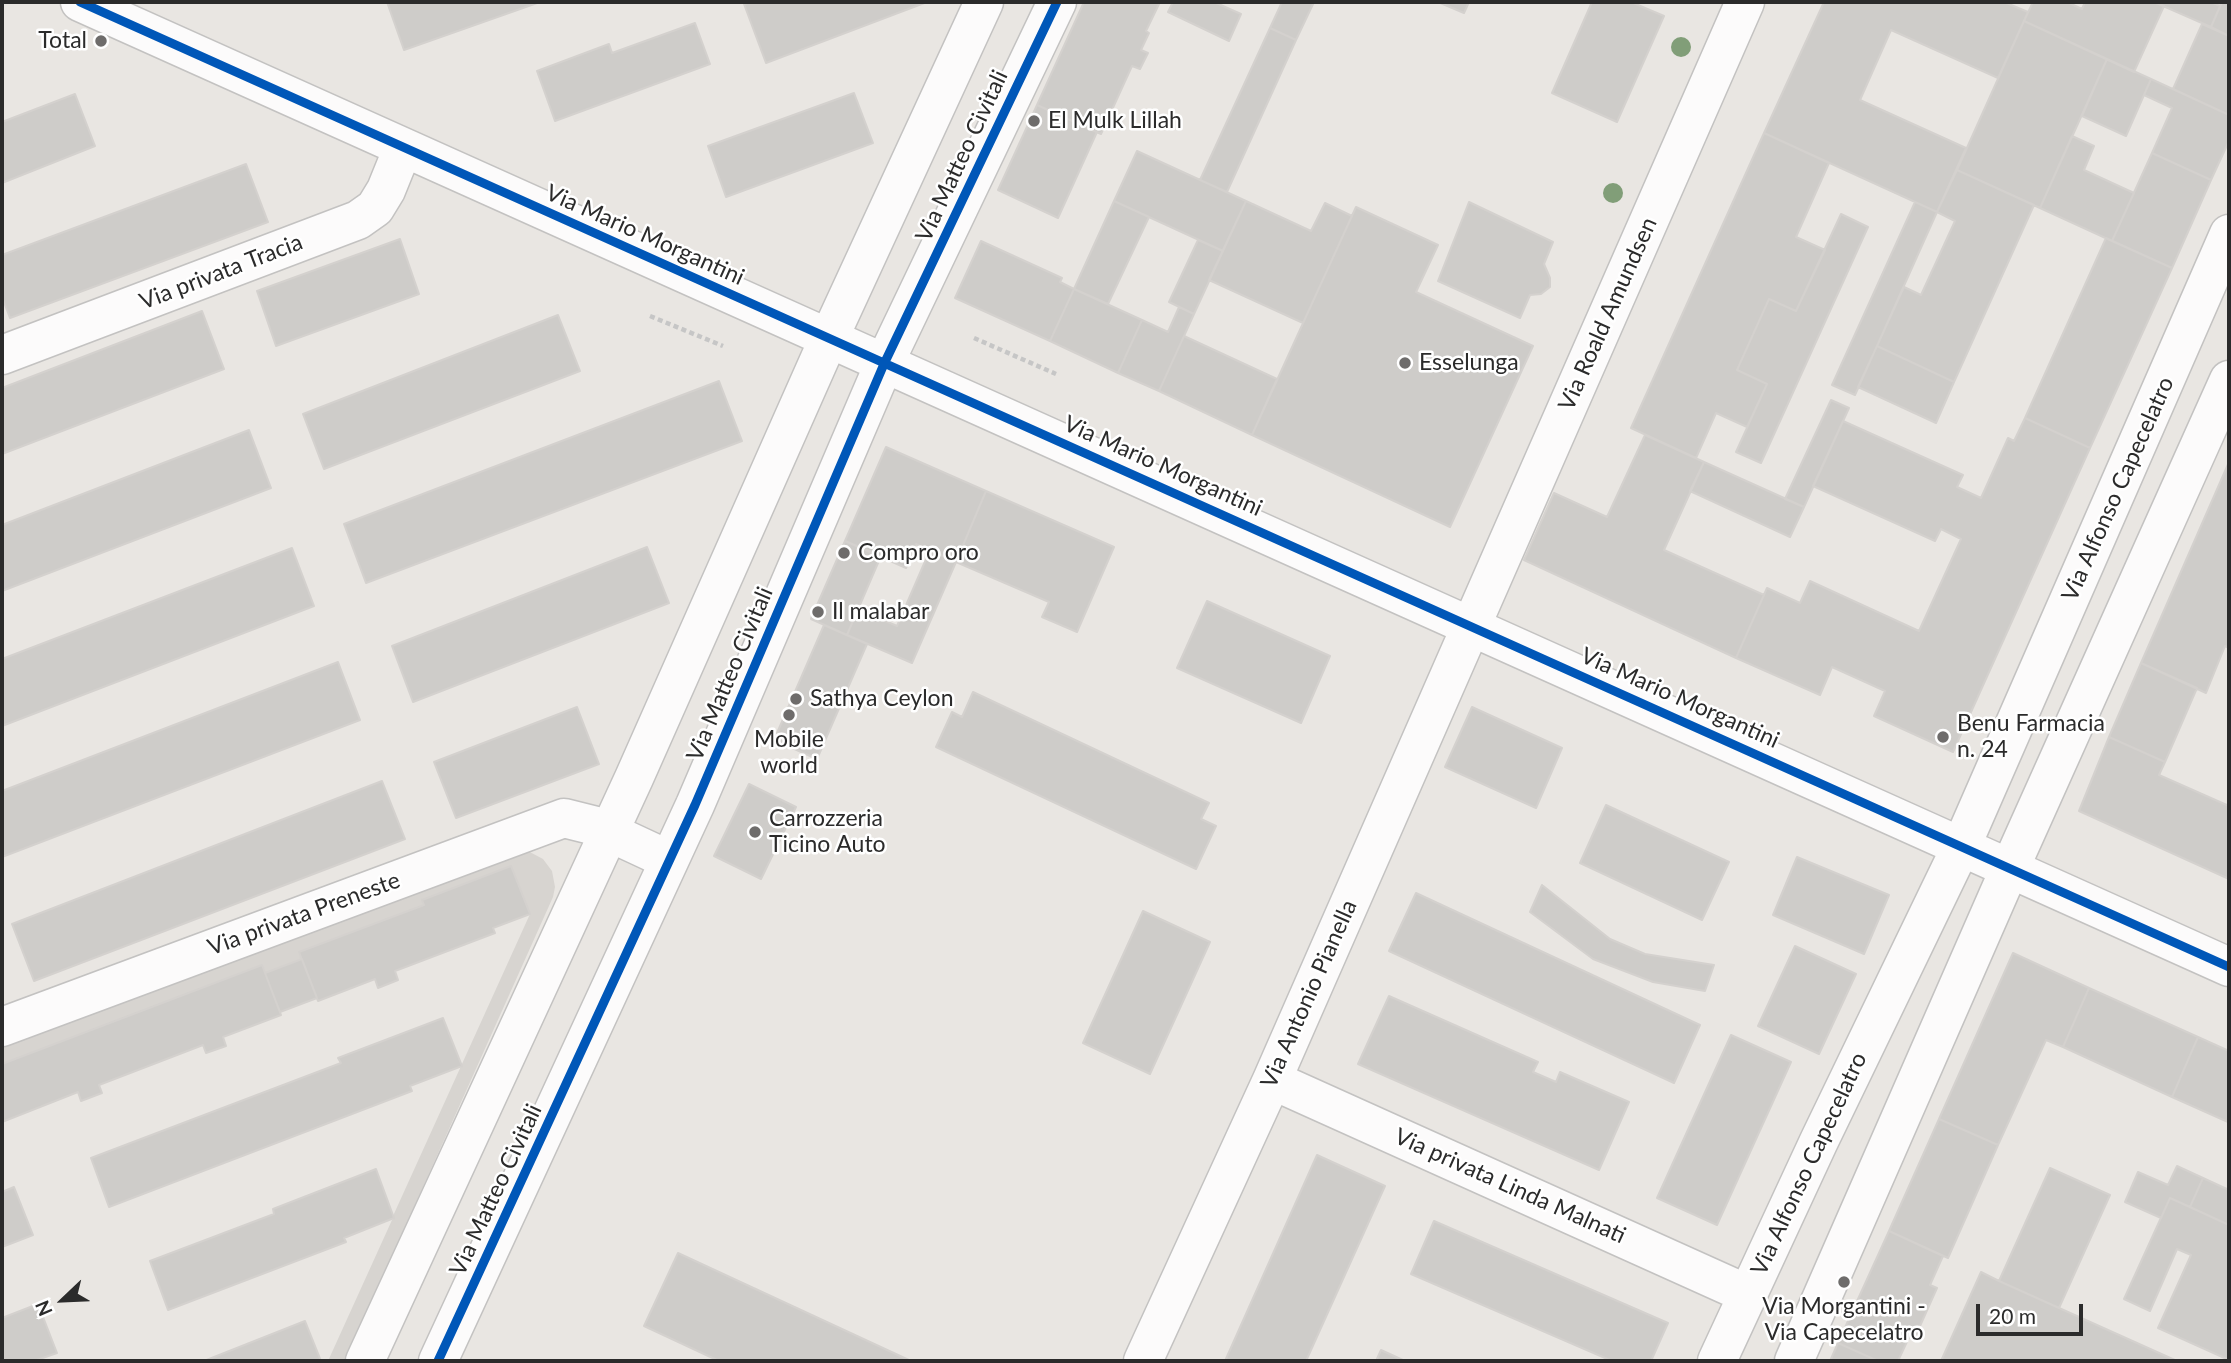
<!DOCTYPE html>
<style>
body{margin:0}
#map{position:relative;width:2231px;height:1363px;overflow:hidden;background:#e9e6e2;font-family:Lato,sans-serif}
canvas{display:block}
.frame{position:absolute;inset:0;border:4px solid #2b2b2b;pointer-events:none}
.north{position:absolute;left:28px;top:1265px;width:70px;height:70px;-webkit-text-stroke:5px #fff;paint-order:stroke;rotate:247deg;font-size:19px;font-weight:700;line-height:28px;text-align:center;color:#2b2b2b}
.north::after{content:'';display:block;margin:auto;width:24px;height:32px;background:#2b2b2b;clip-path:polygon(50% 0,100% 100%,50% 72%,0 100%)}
.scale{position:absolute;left:1976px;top:1304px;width:107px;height:32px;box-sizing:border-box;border:4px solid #2b2b2b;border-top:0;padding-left:9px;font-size:21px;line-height:24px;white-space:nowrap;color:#2b2b2b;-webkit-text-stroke:5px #fff;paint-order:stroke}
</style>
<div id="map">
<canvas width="2231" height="1363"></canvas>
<div class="frame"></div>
<div class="north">N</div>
<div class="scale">20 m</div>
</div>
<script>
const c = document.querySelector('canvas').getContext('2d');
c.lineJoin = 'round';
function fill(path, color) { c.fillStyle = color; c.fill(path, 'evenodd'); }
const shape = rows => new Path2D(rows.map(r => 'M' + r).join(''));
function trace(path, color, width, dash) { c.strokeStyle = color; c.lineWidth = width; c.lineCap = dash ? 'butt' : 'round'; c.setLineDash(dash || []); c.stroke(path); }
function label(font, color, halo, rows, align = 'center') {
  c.font = font + ' Lato,sans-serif'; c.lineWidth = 5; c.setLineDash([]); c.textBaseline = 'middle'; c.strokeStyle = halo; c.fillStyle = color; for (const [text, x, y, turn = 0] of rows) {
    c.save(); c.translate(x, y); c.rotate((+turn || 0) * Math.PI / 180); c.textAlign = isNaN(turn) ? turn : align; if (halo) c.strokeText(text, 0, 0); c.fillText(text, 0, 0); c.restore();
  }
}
const plaza = shape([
 [526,850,543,859,552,871,555,887,553,897,345,1361,328,1361,392,1220,394,1218,393,1216,530,914,511,866,422,900,424,905,300,952,302,959,265,973,261,965,2,1064,2,1046,510,852]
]);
const building = shape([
 [387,2,540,2,404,50,387,2],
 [750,2,927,2,766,63,744,4,750,2],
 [1084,2,1160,2,1146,31,1149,33,1141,50,1148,53,1140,69,1132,66,1101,134,1037,105,1084,2],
 [1173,2,1214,2,1241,14,1229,41,1168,12,1173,2],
 [1282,2,1314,2,1296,40,1270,28,1282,2],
 [1438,2,1469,2,1464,13,1438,2],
 [1592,2,1631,2,1664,16,1617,122,1552,93,1592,2],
 [1824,2,2004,2,2028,12,1998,78,1891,30,1860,100,1966,148,1937,212,1764,133,1824,2],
 [2033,2,2067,2,2082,9,2085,2,2154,2,2164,6,2134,72,2024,21,2033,2],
 [2154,2,2211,2,2220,6,2211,27,2154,2],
 [2222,2,2229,2,2229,36,2211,27,2222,2],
 [2024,21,2107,59,2040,208,1957,170,2024,21],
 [695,23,710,64,555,121,537,71,609,44,612,53,695,23],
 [2202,24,2229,36,2229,115,2173,89,2202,24],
 [1270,28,1296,40,1227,192,1200,180,1270,28],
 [2107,59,2151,79,2126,136,2082,116,2107,59],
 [2151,79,2229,115,2229,141,2211,180,2152,153,2172,108,2144,95,2151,79],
 [854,93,873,143,726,197,708,146,854,93],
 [75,94,95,146,2,183,2,122,75,94],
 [1037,105,1097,132,1058,218,998,190,1037,105],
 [1764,133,1829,163,1796,237,1825,250,1796,311,1769,299,1737,370,1767,384,1747,427,1716,413,1696,458,1631,428,1764,133],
 [2072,136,2094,146,2084,170,2134,193,2112,241,2040,208,2072,136],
 [1137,151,1246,201,1223,251,1114,201,1137,151],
 [2152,153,2211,180,2172,268,2112,241,2152,153],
 [246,164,268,222,10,318,2,297,2,255,246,164],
 [1957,170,2034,205,1954,382,1877,346,1904,287,1921,295,1955,221,1937,212,1957,170],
 [1114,201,1149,217,1108,304,1074,289,1114,201],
 [1246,201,1311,231,1325,203,1352,216,1303,323,1209,280,1246,201],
 [1469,202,1553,242,1544,264,1550,278,1550,287,1541,294,1530,295,1520,318,1438,281,1469,202],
 [1915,202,1937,212,1855,395,1832,385,1915,202],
 [1356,207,1438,245,1416,292,1533,346,1450,527,1252,435,1356,207],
 [1841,214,1868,227,1761,463,1736,452,1767,384,1737,370,1769,299,1796,311,1841,214],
 [2106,238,2172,268,2090,448,2025,418,2106,238],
 [400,239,419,294,276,346,257,291,400,239],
 [1198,240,1223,251,1194,314,1169,302,1198,240],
 [981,241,1062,278,1060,282,1074,289,1050,341,955,298,981,241],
 [1074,289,1142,320,1118,373,1050,341,1074,289],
 [1179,307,1194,314,1159,391,1118,373,1142,320,1168,332,1179,307],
 [202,311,224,369,2,454,2,388,202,311],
 [558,315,580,371,324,469,303,414,558,315],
 [1184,336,1277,379,1252,435,1159,391,1184,336],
 [1877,346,1954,382,1936,423,1858,387,1877,346],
 [719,381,742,441,366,583,344,524,719,381],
 [1831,400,1849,408,1804,507,1785,499,1831,400],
 [2025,418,2090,448,1953,752,1874,716,1885,691,1832,667,1820,695,1736,658,1767,588,1800,603,1810,581,1919,631,1961,539,1941,529,1935,541,1813,486,1843,421,1963,475,1957,487,1981,498,2008,438,2014,441,2025,418],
 [249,430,271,488,2,591,2,525,249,430],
 [1645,435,1704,462,1664,550,1764,595,1736,658,1524,560,1554,493,1607,517,1645,435],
 [886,447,986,491,956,562,916,544,906,568,845,541,886,447],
 [1704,462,1804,507,1790,537,1690,491,1704,462],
 [2229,462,2229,648,2225,646,2206,693,2141,663,2229,462],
 [986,491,1114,547,1077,632,1042,617,1049,602,956,562,986,491],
 [845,541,881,556,847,635,811,619,845,541],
 [647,547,669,603,413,702,392,646,647,547],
 [292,548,314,606,2,726,2,659,292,548],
 [930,550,956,562,912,663,847,635,858,609,897,626,930,550],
 [1207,601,1330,656,1301,723,1177,668,1207,601],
 [824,625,867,644,817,759,774,740,824,625],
 [338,662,360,720,2,857,2,791,338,662],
 [2141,663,2197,688,2165,762,2109,737,2141,663],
 [973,692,1209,803,1201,819,1216,826,1196,869,936,747,952,712,962,717,973,692],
 [577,707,599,764,456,818,434,762,577,707],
 [1472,707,1562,748,1536,808,1445,767,1472,707],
 [2109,737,2165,762,2159,775,2229,806,2229,879,2079,811,2109,737],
 [382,781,405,839,34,981,12,924,382,781],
 [749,784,796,807,761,879,714,856,749,784],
 [1606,805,1729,862,1702,920,1580,863,1606,805],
 [1797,857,1889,895,1864,954,1773,915,1797,857],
 [511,866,530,914,493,928,495,933,395,971,398,980,378,988,375,979,318,1001,299,952,424,905,422,900,511,866],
 [1542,885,1610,939,1645,954,1714,965,1705,991,1653,982,1593,959,1530,912,1542,885],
 [1416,893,1700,1025,1674,1083,1389,951,1416,893],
 [1143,911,1210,942,1150,1074,1083,1043,1143,911],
 [1795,946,1856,974,1819,1054,1758,1026,1795,946],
 [2013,953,2089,988,2063,1047,2046,1040,1998,1145,1939,1119,2013,953],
 [302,959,317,998,280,1012,265,973,302,959],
 [262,965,281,1015,223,1037,226,1046,206,1053,203,1045,99,1085,102,1093,81,1101,78,1092,2,1122,2,1064,262,965],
 [2089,988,2198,1037,2172,1097,2063,1047,2089,988],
 [1389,996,1538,1062,1533,1072,1556,1082,1560,1072,1629,1102,1599,1170,1358,1064,1389,996],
 [443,1018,462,1066,410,1086,412,1091,109,1207,91,1158,341,1063,338,1058,443,1018],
 [1731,1035,1791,1062,1717,1225,1657,1198,1731,1035],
 [2198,1037,2229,1051,2228,1122,2172,1097,2198,1037],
 [1939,1119,1998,1145,1948,1258,1889,1231,1939,1119],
 [1317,1155,1385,1186,1306,1361,1225,1361,1317,1155],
 [2177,1166,2203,1178,2190,1207,2170,1198,2161,1218,2125,1202,2138,1172,2168,1185,2177,1166],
 [2050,1168,2110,1195,2059,1308,1999,1281,2050,1168],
 [376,1169,394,1218,344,1238,346,1242,168,1310,150,1261,274,1214,273,1209,376,1169],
 [2203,1178,2229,1190,2229,1225,2190,1207,2203,1178],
 [14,1187,33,1235,2,1247,2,1192,14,1187],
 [2170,1198,2229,1225,2229,1360,2158,1328,2191,1255,2177,1249,2150,1311,2124,1299,2170,1198],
 [1434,1221,1668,1323,1651,1361,1612,1361,1411,1274,1434,1221],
 [1889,1231,1943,1256,1930,1285,1937,1288,1916,1335,1911,1333,1898,1361,1878,1361,1838,1343,1889,1231],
 [678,1253,911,1361,719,1361,644,1326,678,1253],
 [1981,1272,1999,1281,2177,1361,1941,1361,1981,1272],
 [38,1304,57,1353,34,1361,2,1361,2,1318,38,1304],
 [305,1321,321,1361,204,1361,305,1321],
 [1838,1343,1878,1361,1830,1361,1838,1343],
 [1381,1350,1405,1361,1376,1361,1381,1350]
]);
const path = shape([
 [650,316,723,346],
 [974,338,1056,374]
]);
const minor = shape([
 [80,2,2229,967],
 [2,355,358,220,375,208,386,190,403,148],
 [2,1027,564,818,596,826,669,860],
 [1272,1080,1747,1294],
 [365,1361,634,778,829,338,984,2],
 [438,1361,695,805,884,364,1057,2],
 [1143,1361,1272,1080,1745,2],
 [1717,1361,1819,1141,1961,847,2229,234],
 [1794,1361,2010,868,2229,380]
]);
const cycleway = shape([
 [80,2,2229,967],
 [438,1361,695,805,884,364,1057,2]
]);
const trees = [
 [1681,47],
 [1613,193]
];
const markers = [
 [101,41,7,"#6e6c6b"],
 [1034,121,7,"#6e6c6b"],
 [1405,363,7,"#6e6c6b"],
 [844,553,7,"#6e6c6b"],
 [818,612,7,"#6e6c6b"],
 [796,699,7,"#6e6c6b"],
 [789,715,7,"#6e6c6b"],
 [1943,737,7,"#6e6c6b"],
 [755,832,7,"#6e6c6b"],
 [1844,1282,7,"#6e6c6b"]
];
const poiNames = [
 ["Total",87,41,"right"],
 ["El Mulk Lillah",1048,121],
 ["Esselunga",1419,363],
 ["Compro oro",858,553],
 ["Il malabar",832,612],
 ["Sathya Ceylon",810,699],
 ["Benu Farmacia",1957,724],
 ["n. 24",1957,750],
 ["Mobile",789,740,"center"],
 ["world",789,766,"center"],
 ["Carrozzeria",769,819],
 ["Ticino Auto",769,845],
 ["Via Morgantini -",1844,1307,"center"],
 ["Via Capecelatro",1844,1333,"center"]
];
const streetNames = [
 ["Via Matteo Civitali",962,156,-65],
 ["Via Mario Morgantini",645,235,24],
 ["Via privata Tracia",221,272,-21],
 ["Via Roald Amundsen",1608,314,-66],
 ["Via Mario Morgantini",1163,466,24],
 ["Via Alfonso Capecelatro",2118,489,-66],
 ["Via Matteo Civitali",730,674,-67],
 ["Via Mario Morgantini",1680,698,24],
 ["Via privata Preneste",304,914,-20],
 ["Via Antonio Pianella",1309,994,-66],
 ["Via Alfonso Capecelatro",1809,1164,-65],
 ["Via privata Linda Malnati",1510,1186,24],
 ["Via Matteo Civitali",496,1190,-65]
];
fill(plaza, '#d7d4d0');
fill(building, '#ceccc9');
trace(building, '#d4d1ce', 2);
trace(minor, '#c3c2c1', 41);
trace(path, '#c6c6c6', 4.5, [5, 3.5]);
trace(minor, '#fcfbfb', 38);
trace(cycleway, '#0057b8', 9);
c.fillStyle = '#819e78';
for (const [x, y] of trees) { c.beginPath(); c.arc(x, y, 10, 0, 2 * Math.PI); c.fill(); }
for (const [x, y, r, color] of markers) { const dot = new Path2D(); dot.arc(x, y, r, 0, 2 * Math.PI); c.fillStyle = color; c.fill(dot); trace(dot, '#fff', 2.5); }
label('23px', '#2b2b2b', '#fff', poiNames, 'left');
label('23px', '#2b2b2b', '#fff', streetNames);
</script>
